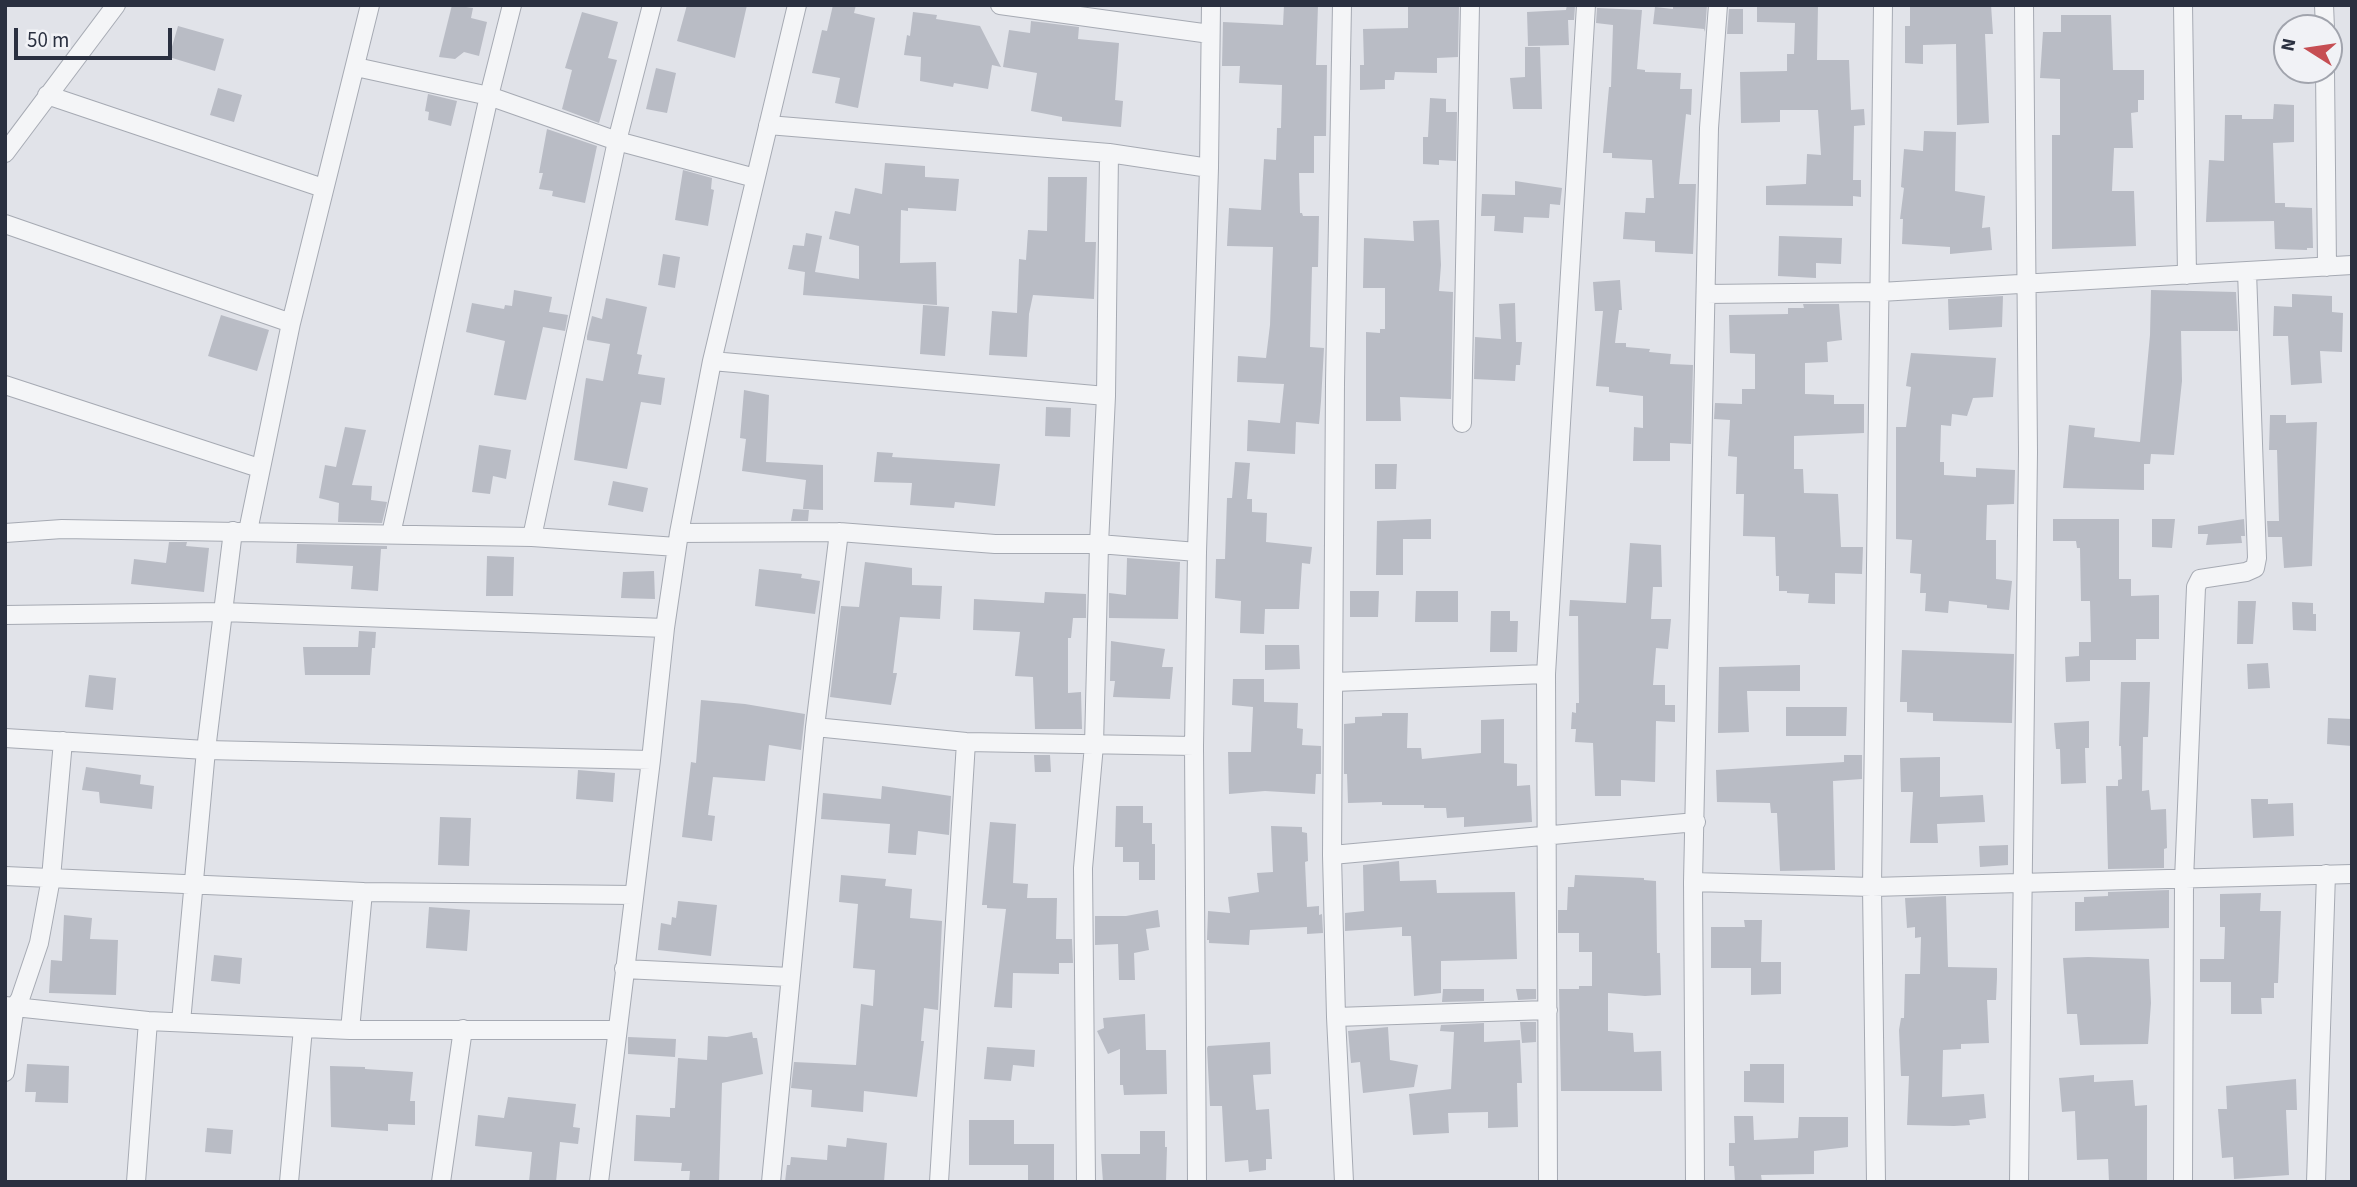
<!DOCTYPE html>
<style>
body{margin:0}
#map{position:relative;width:2357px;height:1187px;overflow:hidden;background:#e1e3e9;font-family:"Source Sans 3",sans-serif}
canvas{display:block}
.frame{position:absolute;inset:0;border:7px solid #2a3040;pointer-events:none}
.north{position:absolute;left:2273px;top:14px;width:70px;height:70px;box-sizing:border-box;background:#f1f2f6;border:2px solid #a1a4ad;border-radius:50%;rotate:282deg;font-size:19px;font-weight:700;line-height:28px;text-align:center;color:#2a3040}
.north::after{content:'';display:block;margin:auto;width:24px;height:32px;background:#c64e53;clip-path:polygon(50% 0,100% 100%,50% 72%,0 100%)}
.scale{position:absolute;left:14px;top:28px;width:158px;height:32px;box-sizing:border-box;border:4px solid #2a3040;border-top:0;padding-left:9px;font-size:21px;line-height:24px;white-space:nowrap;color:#2a3040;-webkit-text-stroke:5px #f1f2f6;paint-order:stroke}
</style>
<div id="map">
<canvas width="2357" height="1187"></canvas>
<div class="frame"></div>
<div class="north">N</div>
<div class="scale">50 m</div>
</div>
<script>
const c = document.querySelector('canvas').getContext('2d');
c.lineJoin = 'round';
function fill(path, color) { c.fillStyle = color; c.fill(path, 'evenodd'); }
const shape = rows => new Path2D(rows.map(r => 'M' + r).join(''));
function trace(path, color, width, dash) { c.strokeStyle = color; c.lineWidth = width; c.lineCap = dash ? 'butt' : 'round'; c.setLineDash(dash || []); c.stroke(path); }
const building = shape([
 [452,5,473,8,471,18,487,22,479,56,464,52,455,59,439,57],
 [687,5,747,5,735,58,677,41],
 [833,5,856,5,854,13,875,18,858,108,835,103,840,78,812,73,822,30,827,31],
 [1284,5,1318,5,1316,65,1327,65,1326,136,1314,136,1314,173,1299,173,1300,213,1302,213,1303,216,1319,216,1318,267,1312,267,1310,347,1324,348,1321,401,1319,424,1296,422,1295,454,1247,451,1248,420,1280,423,1284,384,1237,382,1238,356,1266,358,1270,325,1273,247,1227,246,1229,208,1261,210,1264,159,1276,160,1277,128,1281,128,1282,85,1239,83,1240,66,1222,66,1223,22,1283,25],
 [1408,5,1459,5,1458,57,1437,58,1437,73,1395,72,1394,80,1385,80,1385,89,1360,90,1360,65,1364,65,1363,29,1408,28],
 [1567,5,1575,6,1574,20,1568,20,1569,45,1528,46,1527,12,1566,10],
 [1673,5,1707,5,1705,32,1704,29,1653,24,1655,7,1673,9],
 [1757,5,1818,5,1817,60,1849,60,1851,110,1864,109,1865,125,1854,126,1853,180,1861,180,1861,197,1853,196,1853,206,1766,205,1766,186,1806,184,1807,154,1821,155,1818,110,1780,110,1780,122,1741,123,1740,72,1787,71,1787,54,1794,54,1795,23,1757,22],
 [1910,5,1991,5,1993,34,1985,34,1989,123,1957,125,1956,44,1923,45,1923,64,1905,63,1905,26,1910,26],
 [1597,8,1642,10,1637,69,1645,70,1645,72,1681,73,1680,89,1692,89,1691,115,1686,114,1679,184,1696,184,1693,254,1655,252,1655,241,1623,239,1625,212,1645,213,1646,198,1654,198,1652,160,1612,158,1612,153,1603,153,1609,87,1611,87,1613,25,1596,23],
 [1729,9,1743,9,1743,34,1727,34],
 [582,12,618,22,608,58,617,60,599,123,562,109,572,70,565,68],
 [913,12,937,15,936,19,980,26,1001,67,992,65,988,89,954,83,953,87,920,81,921,57,904,55,907,35,910,36],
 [2061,15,2111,15,2113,70,2144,70,2144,100,2138,100,2138,112,2131,113,2133,148,2114,148,2112,191,2134,191,2136,246,2052,249,2052,135,2060,135,2060,79,2040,78,2043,32,2061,32],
 [1031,21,1079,27,1078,39,1119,43,1115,100,1123,101,1121,127,1062,121,1062,117,1031,111,1037,73,1003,67,1009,30,1030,33],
 [178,26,224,39,215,71,169,57],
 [1525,47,1540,47,1542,109,1513,109,1510,78,1525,77],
 [656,68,676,73,667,113,646,109],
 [218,88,242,95,234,122,210,115],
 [428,94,457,101,451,126,428,120,429,112,425,111],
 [1430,98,1446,99,1446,112,1457,112,1456,161,1439,160,1439,165,1423,164,1423,137,1428,137],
 [2274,104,2294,105,2294,142,2273,143,2275,203,2285,203,2285,207,2312,208,2313,248,2307,248,2307,250,2275,249,2274,221,2206,222,2209,160,2224,161,2225,115,2242,115,2242,119,2273,119],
 [547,129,597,146,585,203,552,196,553,191,539,189,543,173,539,173],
 [1924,131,1956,132,1955,191,1985,196,1982,228,1990,227,1992,250,1950,254,1950,247,1902,244,1903,219,1900,219,1904,188,1901,187,1904,149,1923,151],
 [885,163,925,166,925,177,959,179,956,211,908,208,908,211,901,210,900,263,936,262,937,305,803,295,805,272,788,269,793,245,804,246,806,233,822,236,815,272,859,279,859,246,829,239,835,211,850,214,855,188,882,194],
 [683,170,712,178,711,189,714,190,708,226,675,220],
 [1048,177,1087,177,1085,242,1096,242,1094,299,1033,295,1029,314,1027,357,989,355,992,311,1017,313,1019,259,1026,260,1028,230,1047,231],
 [1515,181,1562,188,1560,205,1550,204,1549,218,1524,217,1523,233,1494,231,1495,216,1481,216,1482,194,1515,195],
 [1439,220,1441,265,1439,291,1453,292,1451,399,1400,397,1401,421,1366,421,1366,332,1380,333,1380,329,1385,329,1385,288,1363,288,1364,238,1414,241,1413,221],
 [1779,236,1842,238,1841,264,1816,263,1816,278,1778,276],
 [663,254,680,257,675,288,658,285],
 [1620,280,1622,310,1619,310,1615,343,1626,343,1626,347,1650,349,1649,352,1671,354,1670,364,1693,365,1691,444,1670,443,1670,461,1633,461,1634,427,1643,428,1643,396,1609,392,1609,387,1596,386,1603,311,1595,311,1593,282],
 [514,290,552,297,549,312,568,315,565,331,543,327,526,400,494,395,505,341,466,332,472,303,504,309,505,305,512,306],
 [2151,290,2236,292,2238,331,2181,331,2182,381,2174,455,2151,454,2150,464,2144,464,2144,490,2063,488,2069,425,2095,428,2094,437,2140,442,2150,335],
 [2292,294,2332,296,2332,312,2343,313,2342,352,2320,351,2322,383,2291,385,2288,336,2273,336,2274,306,2292,307],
 [2003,296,2002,327,1949,330,1948,299],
 [606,298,647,307,637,354,642,355,638,374,665,378,661,405,641,402,627,469,574,460,586,378,603,381,610,344,587,340,587,336,592,316,602,319],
 [1515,303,1516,342,1522,342,1520,365,1516,365,1515,381,1474,379,1475,337,1501,339,1499,304],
 [1803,304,1839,304,1842,340,1827,342,1828,362,1805,363,1805,394,1834,395,1834,404,1864,404,1864,433,1794,436,1794,469,1803,469,1804,493,1838,494,1841,547,1863,547,1862,574,1835,573,1835,604,1808,603,1809,594,1787,593,1787,591,1779,591,1779,576,1776,576,1775,537,1743,536,1744,494,1736,494,1737,457,1728,456,1730,420,1714,419,1715,403,1742,404,1742,389,1755,389,1755,354,1730,353,1729,315,1788,314,1788,308,1804,308],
 [923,305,949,307,945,356,920,354],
 [221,315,269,330,257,371,208,356],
 [1911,353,1996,358,1993,397,1973,398,1967,416,1952,414,1951,426,1941,425,1940,462,1944,462,1944,475,1976,477,1976,468,2015,470,2014,504,1987,505,1986,540,1996,540,1996,579,2012,581,2009,610,1987,608,1987,605,1949,601,1948,613,1925,611,1926,593,1920,593,1921,574,1910,573,1912,540,1896,539,1896,427,1906,427,1911,387,1906,386],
 [744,390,769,395,766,462,823,465,823,510,803,509,806,480,742,471,746,439,740,438],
 [1046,407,1071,408,1070,437,1045,436],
 [2270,415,2286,415,2286,423,2317,422,2312,566,2284,568,2282,537,2268,537,2267,521,2279,521,2277,450,2269,450],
 [345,427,366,430,352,485,372,486,371,500,387,502,382,523,338,522,339,503,319,498,325,465,336,467],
 [479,445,511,450,506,479,493,476,490,494,472,492],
 [877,452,893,453,892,457,1000,464,995,506,955,502,954,508,910,505,912,483,874,482],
 [1235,462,1250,463,1247,499,1252,499,1252,512,1267,513,1266,542,1312,547,1310,564,1302,563,1299,609,1265,609,1264,634,1240,633,1241,601,1215,598,1216,559,1225,559,1227,498,1232,498],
 [1375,464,1397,464,1396,489,1375,489],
 [613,481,648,488,643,512,608,505],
 [793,509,809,510,808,521,791,521],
 [1431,519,1431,539,1403,539,1403,575,1376,575,1377,521],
 [2053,519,2119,519,2119,579,2131,579,2131,596,2159,595,2159,639,2136,639,2136,660,2090,660,2090,681,2066,682,2065,657,2079,656,2079,642,2091,642,2090,601,2081,601,2080,548,2077,548,2076,541,2053,541],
 [2152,519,2175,519,2172,548,2152,547],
 [2244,519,2245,536,2241,536,2242,543,2206,545,2208,534,2198,534,2198,526],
 [169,542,187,542,186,546,209,548,204,592,131,584,134,559,166,563],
 [1630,543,1661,545,1662,587,1653,587,1651,619,1671,619,1668,649,1656,648,1653,685,1665,685,1665,705,1675,705,1675,722,1656,721,1655,782,1621,780,1621,796,1595,796,1593,743,1575,742,1576,729,1571,729,1572,712,1576,713,1576,703,1579,703,1578,616,1569,616,1570,600,1626,603],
 [297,544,387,546,387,549,381,549,378,591,351,589,353,566,296,563],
 [487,556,514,557,513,596,486,596],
 [1127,558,1180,562,1178,619,1109,618,1109,593,1126,595],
 [865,562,912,568,912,585,942,586,940,619,900,617,893,673,897,673,891,705,830,697,841,606,859,607],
 [759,569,802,574,801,578,820,581,815,614,755,606],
 [654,571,655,599,621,598,623,572],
 [1350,591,1379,591,1378,617,1350,617],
 [1416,591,1458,591,1458,622,1415,622],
 [1045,592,1086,594,1086,618,1073,618,1071,638,1068,638,1068,693,1081,692,1082,729,1035,729,1033,677,1015,676,1020,632,973,630,974,599,1044,603],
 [2238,601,2256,601,2253,644,2237,644],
 [2292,602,2313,603,2313,614,2316,614,2316,631,2293,630],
 [1491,611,1510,611,1510,621,1518,621,1517,652,1490,652],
 [359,631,376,632,375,648,372,648,370,675,305,675,303,647,358,647],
 [1111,641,1165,649,1162,667,1173,667,1170,699,1113,697,1115,681,1110,681],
 [1265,645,1299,645,1300,669,1265,670],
 [1902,650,2014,654,2012,723,1933,721,1933,713,1907,712,1907,702,1900,702],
 [2268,663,2270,688,2248,689,2247,664],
 [1800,665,1800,691,1747,691,1749,732,1718,733,1719,667],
 [89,675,116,678,113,710,85,707],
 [1233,679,1264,679,1264,702,1298,703,1297,728,1303,729,1302,745,1321,746,1321,774,1316,774,1315,794,1265,791,1229,794,1228,752,1251,752,1252,729,1253,707,1232,705],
 [2121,682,2150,682,2148,737,2143,737,2142,791,2149,790,2151,810,2166,809,2167,848,2164,849,2164,868,2108,869,2106,786,2118,786,2118,780,2122,779,2121,746,2119,746],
 [701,700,745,704,805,714,801,750,769,745,765,781,713,777,708,815,715,816,712,841,682,837,691,762,696,763],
 [1786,707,1847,707,1846,736,1786,736],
 [1382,713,1408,713,1407,748,1421,748,1422,759,1481,753,1481,720,1504,719,1504,763,1517,764,1517,786,1530,785,1532,822,1464,827,1464,817,1447,818,1446,808,1424,808,1424,805,1382,805,1382,802,1348,803,1347,774,1344,774,1344,724,1355,723,1355,717,1382,716],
 [2328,718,2352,719,2352,746,2327,744],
 [2089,721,2089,748,2085,748,2086,783,2061,784,2060,749,2056,749,2054,723],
 [1034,755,1050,755,1051,772,1035,772],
 [1844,755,1862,755,1862,779,1833,781,1835,870,1780,871,1777,813,1771,813,1770,803,1717,802,1716,770,1844,762],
 [1940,757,1940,797,1983,795,1985,822,1937,824,1938,843,1910,843,1913,792,1901,792,1900,758],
 [86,767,141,775,140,784,154,786,152,809,100,803,99,792,82,790],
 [578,770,615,773,613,802,576,799],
 [882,786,951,796,949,835,918,831,916,855,888,853,890,824,821,819,823,793,881,799],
 [2251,799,2268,799,2268,804,2293,803,2294,836,2253,838],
 [1116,806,1143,806,1143,823,1152,823,1152,844,1155,844,1155,880,1139,880,1139,862,1123,862,1123,847,1115,847],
 [440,817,471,818,469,866,438,865],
 [990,822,1016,824,1013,883,1028,884,1027,898,1057,898,1056,939,1072,939,1073,963,1059,963,1059,974,1013,973,1012,1008,994,1007,1006,909,987,908,987,905,982,905],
 [1271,826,1302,827,1302,832,1307,833,1308,861,1305,862,1307,907,1319,906,1319,915,1322,914,1323,933,1307,934,1307,927,1250,930,1249,945,1209,943,1209,940,1207,940,1208,911,1230,913,1228,897,1259,892,1257,873,1273,872],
 [2008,845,2008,865,1980,867,1979,846],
 [1399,861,1400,881,1436,880,1437,893,1515,892,1517,959,1441,961,1441,993,1414,996,1411,936,1402,936,1402,927,1345,931,1345,913,1364,911,1363,865],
 [841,875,886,879,885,886,912,889,910,918,942,921,938,1010,924,1008,921,1041,924,1041,917,1097,864,1091,863,1112,811,1107,812,1090,791,1088,794,1062,856,1065,861,1004,873,1006,875,970,853,968,858,904,839,902],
 [1575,875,1644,878,1644,880,1656,881,1657,953,1660,953,1661,995,1645,996,1608,993,1608,1031,1633,1033,1634,1052,1661,1051,1662,1091,1561,1091,1559,989,1579,989,1579,986,1592,986,1592,952,1579,952,1579,933,1558,933,1558,910,1567,910,1568,887,1574,887],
 [2169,890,2169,928,2075,931,2075,902,2084,902,2084,897,2108,896,2108,892],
 [2261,893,2260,911,2281,911,2278,983,2274,983,2274,998,2261,998,2262,1014,2231,1014,2231,982,2200,982,2200,959,2224,959,2225,927,2220,927,2220,894],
 [1946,896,1948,967,1997,968,1997,978,1996,1000,1987,1000,1989,1043,1961,1044,1961,1049,1943,1050,1942,1097,1984,1094,1986,1118,1969,1120,1970,1125,1954,1126,1907,1125,1909,1076,1901,1076,1899,1030,1901,1018,1904,1018,1905,974,1920,974,1921,937,1915,938,1915,927,1907,928,1905,898],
 [678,901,717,905,711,956,658,950,661,923,671,925,672,917,676,918],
 [429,907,470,910,467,951,426,948],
 [1158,910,1160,927,1146,929,1149,950,1134,953,1135,980,1119,980,1118,944,1095,945,1095,916,1126,916],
 [64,915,92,918,90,939,118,940,116,995,49,993,51,960,62,961],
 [1744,920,1762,920,1761,962,1781,962,1781,994,1751,995,1751,968,1711,968,1711,927,1745,927],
 [214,955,242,958,240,984,211,981],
 [2088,957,2149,959,2151,1003,2148,1044,2080,1045,2077,1014,2067,1014,2063,958],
 [1443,989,1484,989,1484,1001,1442,1002],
 [1516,989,1536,989,1536,999,1518,1000],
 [1145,1014,1146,1050,1166,1050,1167,1094,1124,1095,1123,1085,1120,1085,1120,1049,1108,1054,1097,1031,1104,1028,1103,1018],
 [1520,1022,1536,1022,1536,1042,1522,1043],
 [1484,1023,1484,1042,1520,1040,1522,1083,1517,1083,1518,1127,1488,1128,1488,1112,1448,1113,1449,1133,1413,1135,1409,1094,1451,1089,1454,1032,1440,1031,1441,1025],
 [1388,1027,1390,1060,1418,1065,1414,1087,1363,1093,1360,1062,1351,1063,1348,1031],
 [752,1032,753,1038,757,1038,763,1074,722,1083,719,1182,689,1182,690,1171,681,1171,682,1163,634,1161,636,1115,670,1117,670,1108,675,1108,678,1058,707,1060,708,1036,727,1037],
 [628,1037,676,1039,675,1057,628,1054],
 [1270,1042,1271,1074,1253,1075,1256,1110,1269,1109,1272,1159,1266,1159,1266,1170,1249,1172,1248,1160,1225,1162,1222,1106,1210,1106,1207,1048,1208,1046],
 [987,1047,1035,1050,1034,1067,1013,1065,1011,1081,984,1079],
 [27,1064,69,1066,68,1103,35,1102,36,1092,25,1092],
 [1750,1064,1784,1064,1784,1103,1744,1102,1744,1071,1750,1071],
 [330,1066,365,1067,365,1069,413,1072,410,1101,415,1101,415,1125,388,1124,388,1131,331,1127],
 [2094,1075,2094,1082,2133,1080,2135,1106,2147,1105,2147,1182,2109,1182,2108,1159,2077,1160,2075,1111,2062,1112,2059,1078],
 [2296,1079,2297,1110,2286,1110,2289,1175,2234,1179,2233,1157,2222,1158,2218,1109,2227,1109,2226,1086],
 [508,1097,576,1104,573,1127,580,1128,578,1144,560,1142,556,1182,529,1182,532,1152,475,1146,478,1115,504,1118],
 [1734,1116,1753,1116,1754,1140,1798,1138,1799,1117,1848,1117,1848,1147,1814,1151,1814,1174,1761,1175,1762,1182,1735,1182,1734,1166,1729,1166,1729,1143,1735,1143],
 [969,1120,1014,1120,1014,1144,1054,1144,1054,1182,1028,1182,1028,1165,969,1165],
 [207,1128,233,1130,231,1154,205,1152],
 [1140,1131,1165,1131,1165,1147,1167,1147,1166,1182,1103,1182,1101,1154,1140,1154],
 [847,1138,887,1143,884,1182,785,1182,787,1165,790,1165,791,1157,827,1160,828,1145,846,1147]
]);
const minor = shape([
 [652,5,617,141,532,537,677,547],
 [1000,5,1210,34],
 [1342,5,1335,383,1332,855,1336,1017,1344,1182],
 [2183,5,2187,275],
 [2324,5,2325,28],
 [356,67,489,96,617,141,755,178],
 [2325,70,2327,267],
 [47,95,323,188],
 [768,125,1109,153,1209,168],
 [5,153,116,5],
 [5,224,291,323],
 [1706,294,1880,292,2352,265],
 [712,361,1106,396],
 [5,385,259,468],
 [1462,423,1470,5],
 [248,531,291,323,370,5],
 [5,533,62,529,532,537],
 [679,533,839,532,995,544,1099,544,1197,552],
 [391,534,489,96,512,5],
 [5,615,223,612,665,628],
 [1334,682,1546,674],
 [815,727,966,742,1194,746],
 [5,738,206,750,651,760],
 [1332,855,1696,822],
 [5,876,363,892,633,895],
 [1693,882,1872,887,2352,874],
 [624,969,790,977],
 [5,1006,148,1021,350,1030,617,1030],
 [1336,1017,1548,1010],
 [181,1022,206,750,233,531],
 [350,1030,363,892],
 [5,1072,15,1006,20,999,39,943,51,878,63,741],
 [136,1182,148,1021],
 [289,1182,303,1028],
 [441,1182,463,1029],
 [599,1182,651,760,665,628,679,533,712,361,797,5],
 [771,1182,815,727,839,532],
 [939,1182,966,742],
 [1086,1182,1083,868,1094,745,1099,544,1106,396,1109,153],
 [1197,1182,1194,746,1197,552,1209,168,1211,5],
 [1548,1182,1546,674,1586,5],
 [1695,1182,1693,882,1709,128,1718,5],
 [1876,1182,1872,887,1883,5],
 [2019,1182,2028,452,2024,5],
 [2183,1182,2184,880,2196,587,2200,579,2246,572,2255,568,2257,558,2247,271],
 [2316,1182,2326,874]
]);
fill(building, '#b9bcc5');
trace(minor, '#a6aab3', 20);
trace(minor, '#f4f5f7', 18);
</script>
